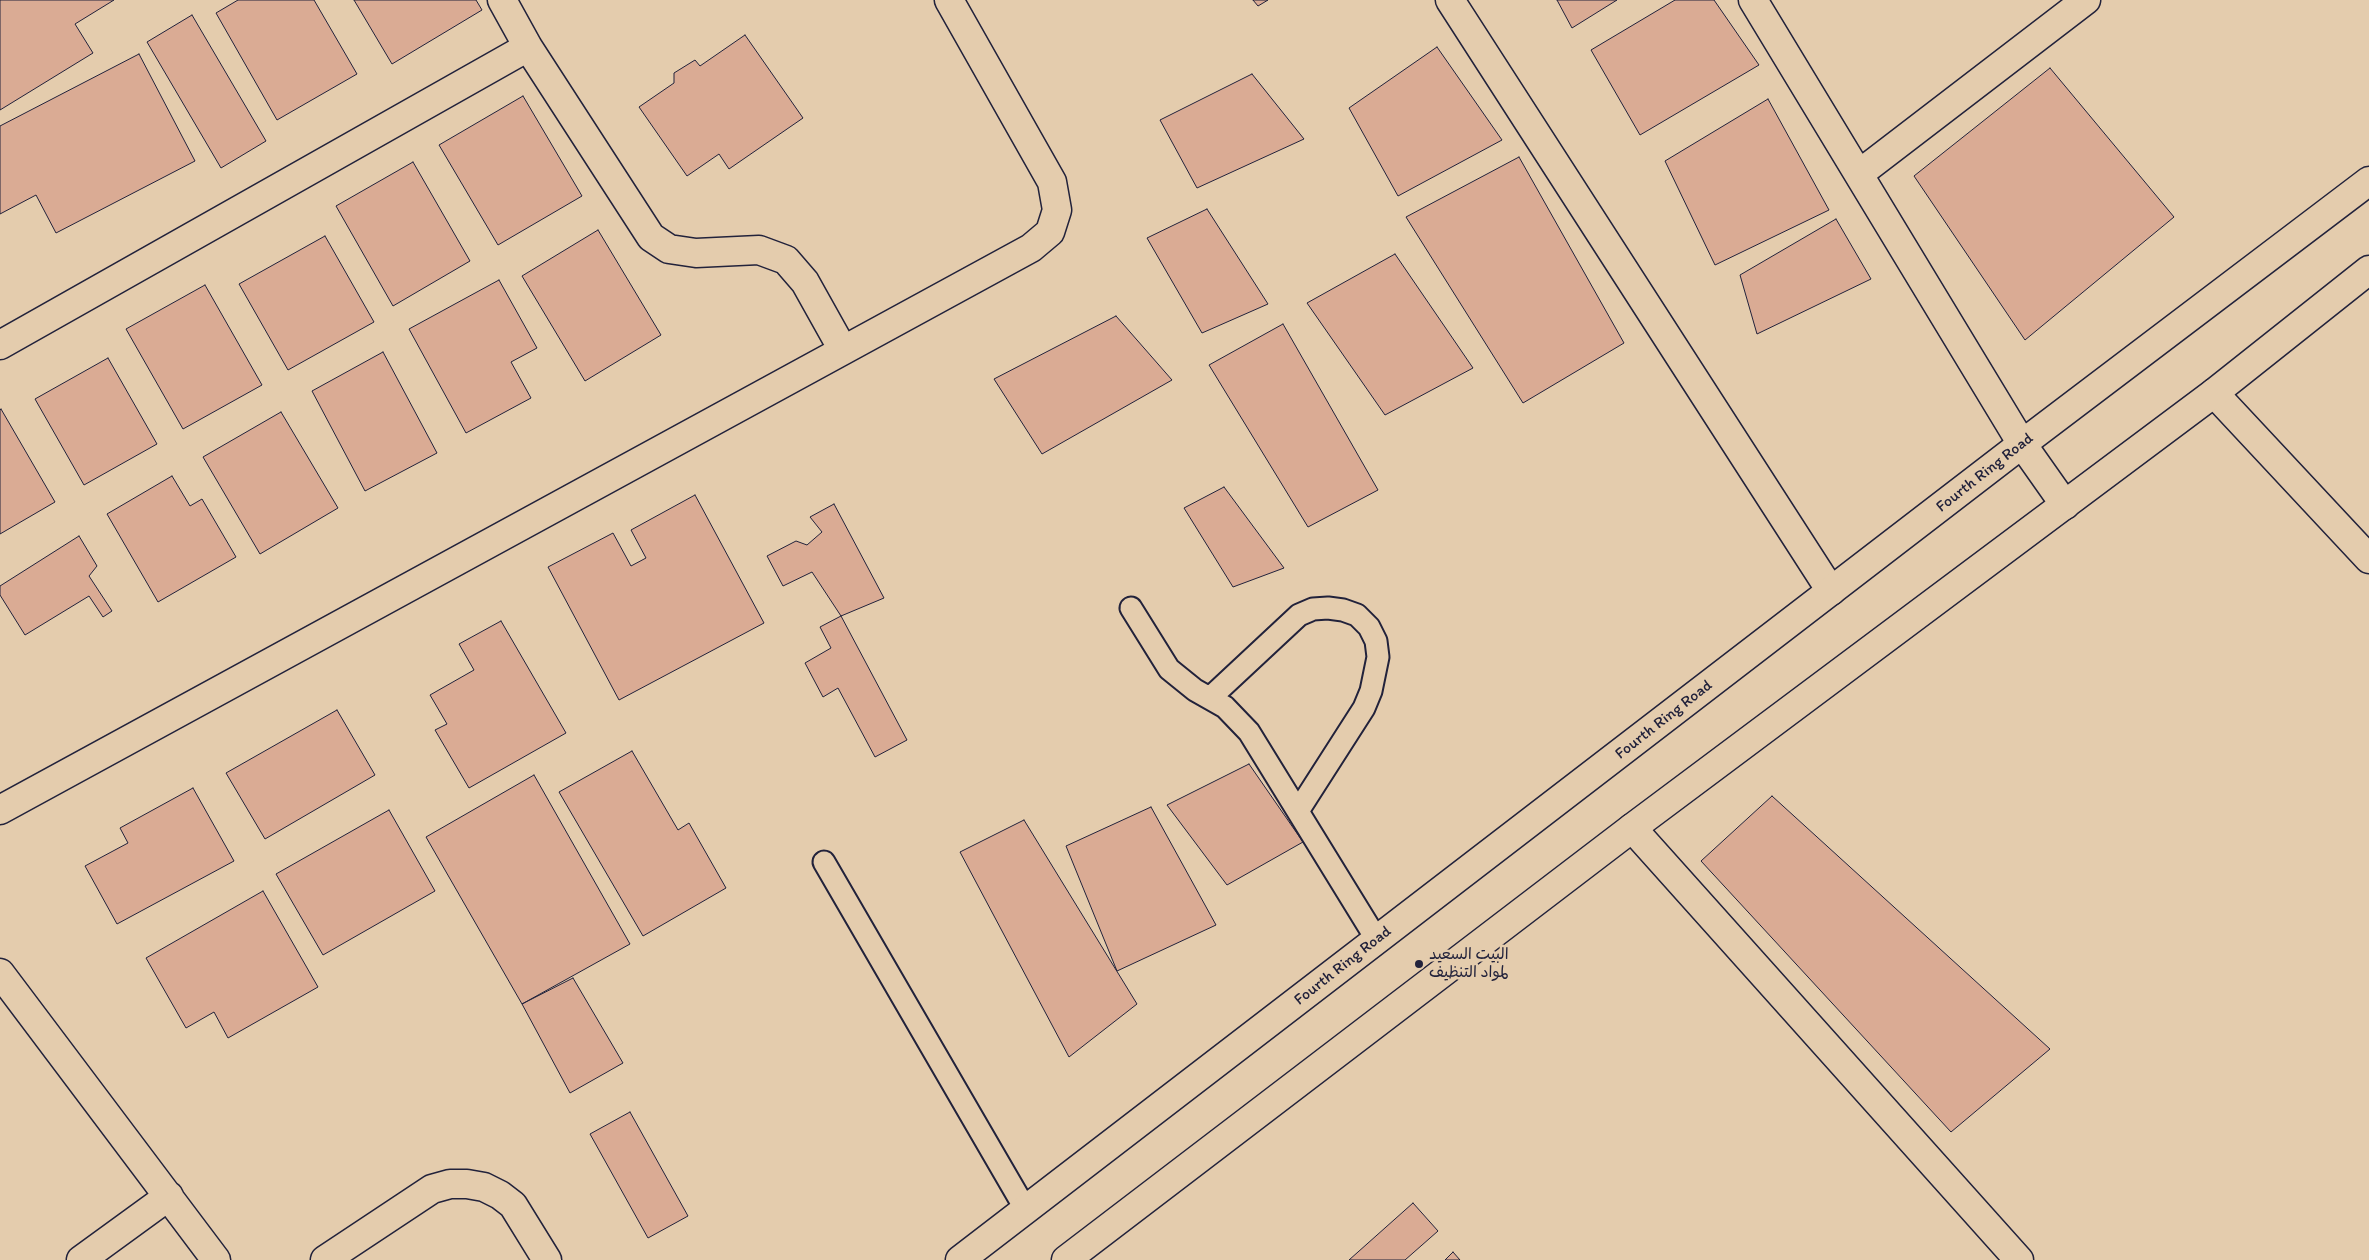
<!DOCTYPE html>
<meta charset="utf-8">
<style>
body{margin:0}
canvas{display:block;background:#e4ccad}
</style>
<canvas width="2369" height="1260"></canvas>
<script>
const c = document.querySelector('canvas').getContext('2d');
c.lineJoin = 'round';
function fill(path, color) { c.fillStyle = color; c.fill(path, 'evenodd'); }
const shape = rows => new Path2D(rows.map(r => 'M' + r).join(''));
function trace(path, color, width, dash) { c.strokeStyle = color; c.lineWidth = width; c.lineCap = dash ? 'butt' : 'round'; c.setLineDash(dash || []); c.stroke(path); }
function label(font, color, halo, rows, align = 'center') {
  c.font = font + ' Itim,"Playpen Sans Arabic",sans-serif'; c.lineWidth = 5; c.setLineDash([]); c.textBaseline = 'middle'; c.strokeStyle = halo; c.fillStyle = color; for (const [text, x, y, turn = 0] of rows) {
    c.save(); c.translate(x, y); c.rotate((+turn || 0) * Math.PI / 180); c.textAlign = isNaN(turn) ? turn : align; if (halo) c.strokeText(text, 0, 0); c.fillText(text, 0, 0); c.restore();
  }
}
const building = shape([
 [0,0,114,0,75,24,93,53,0,110,0,0],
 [238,0,314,0,357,74,277,120,216,13,238,0],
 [354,0,476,0,482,10,392,64,354,0],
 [1253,0,1268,0,1258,6,1253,0],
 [1557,0,1617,0,1572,28,1557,0],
 [1675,0,1714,0,1759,65,1640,135,1591,50,1675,0],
 [192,15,266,141,221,168,147,42,192,15],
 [745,35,803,118,729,169,719,154,687,176,639,107,674,83,674,73,695,60,700,66,745,35],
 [1437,47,1502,140,1398,196,1349,108,1437,47],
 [139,54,195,161,56,233,36,195,0,214,0,126,139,54],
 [2050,68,2174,217,2025,340,1914,176,2050,68],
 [1252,74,1304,139,1197,188,1160,120,1252,74],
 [523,96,582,196,498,245,439,145,523,96],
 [1768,99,1829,210,1715,265,1665,161,1768,99],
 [1519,157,1624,343,1523,403,1406,217,1519,157],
 [413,162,470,261,393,306,336,206,413,162],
 [1207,209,1268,304,1202,333,1147,238,1207,209],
 [1836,219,1871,279,1757,334,1740,275,1836,219],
 [598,230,661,335,585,381,522,276,598,230],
 [325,236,374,322,288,370,239,284,325,236],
 [1395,254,1473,368,1385,415,1307,303,1395,254],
 [499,280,537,348,511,362,531,398,466,433,409,329,499,280],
 [205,285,262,385,183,429,126,329,205,285],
 [1116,316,1172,380,1042,454,994,379,1116,316],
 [1283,324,1378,490,1308,527,1209,365,1283,324],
 [383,352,437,453,365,491,312,391,383,352],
 [108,358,157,444,84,485,35,399,108,358],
 [1,409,55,502,0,534,0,410,1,409],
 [281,412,338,508,260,554,203,457,281,412],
 [172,476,190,506,202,499,236,557,158,602,107,514,172,476],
 [1224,487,1284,568,1233,587,1184,508,1224,487],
 [695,495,764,623,619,700,548,567,613,533,631,566,646,558,631,530,695,495],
 [834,504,884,598,841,616,812,572,783,586,767,556,796,541,807,545,822,532,810,517,834,504],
 [79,536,97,566,89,576,112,611,103,617,89,596,25,635,0,595,0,586,79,536],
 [841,616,907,740,875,757,838,688,823,697,805,663,831,648,820,627,841,616],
 [501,621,566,733,469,788,435,730,447,724,430,695,474,670,459,644,501,621],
 [337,710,375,775,265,839,226,773,337,710],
 [632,751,678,830,689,823,726,888,643,936,559,792,632,751],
 [1249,764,1303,842,1227,885,1167,805,1249,764],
 [534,775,630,944,522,1004,426,837,534,775],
 [193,788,234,861,117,924,85,866,128,843,120,828,193,788],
 [1772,796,2050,1049,1951,1132,1701,861,1772,796],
 [1151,807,1216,925,1117,971,1066,846,1151,807],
 [389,810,435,891,323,955,276,874,389,810],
 [1024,820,1137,1004,1069,1057,960,852,1024,820],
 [263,891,318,987,228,1038,214,1012,186,1028,146,958,263,891],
 [573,978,623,1063,570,1093,522,1004,573,978],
 [630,1112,688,1216,648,1238,590,1134,630,1112],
 [1413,1203,1438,1231,1405,1260,1349,1260,1413,1203],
 [1453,1252,1460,1260,1445,1260,1453,1252]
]);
const service = shape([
 [1131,608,1169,669,1195,690,1225,707,1249,732,1377,940],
 [1210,698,1299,615,1313,609,1328,608,1343,610,1357,615,1369,627,1376,641,1378,657,1371,691,1364,708,1298,811],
 [824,862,1026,1210]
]);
const minor = shape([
 [502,0,528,47,651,237,669,249,696,253,759,250,786,260,805,282,843,350],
 [1450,0,1831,591],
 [1753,0,2022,444,2065,505],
 [1859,174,2086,0],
 [0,345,528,47],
 [2214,393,2369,559],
 [0,810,1031,248,1050,232,1057,210,1052,182,949,0],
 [1632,828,2019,1260],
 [0,973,216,1260],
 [81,1260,169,1196],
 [325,1260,432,1189,450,1184,467,1184,484,1187,500,1195,513,1205,547,1260]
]);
const primary = shape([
 [960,1260,2022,444,2369,181],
 [1066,1260,1632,828,2214,393,2369,270]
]);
const markers = [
 [1419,964,5,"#22223b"]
];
const streetNames = [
 ["Fourth Ring Road",1985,473,-38],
 ["Fourth Ring Road",1664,720,-38],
 ["Fourth Ring Road",1343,966,-38]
];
const poiNames = [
 ["البيت السعيد",1429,955],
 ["لمواد التنظيف",1429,973]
];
fill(building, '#daab94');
trace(building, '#22223b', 1);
trace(service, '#22223b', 25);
trace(minor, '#22223b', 31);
trace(primary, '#22223b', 31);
trace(service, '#e4ccad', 21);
trace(minor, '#e4ccad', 28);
trace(primary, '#e4ccad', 28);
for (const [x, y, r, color] of markers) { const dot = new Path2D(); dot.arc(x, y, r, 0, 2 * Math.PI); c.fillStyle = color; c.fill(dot); trace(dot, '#e4ccad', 2); }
label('16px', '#22223b', '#e4ccad', streetNames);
label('16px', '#22223b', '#e4ccad', poiNames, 'left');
</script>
